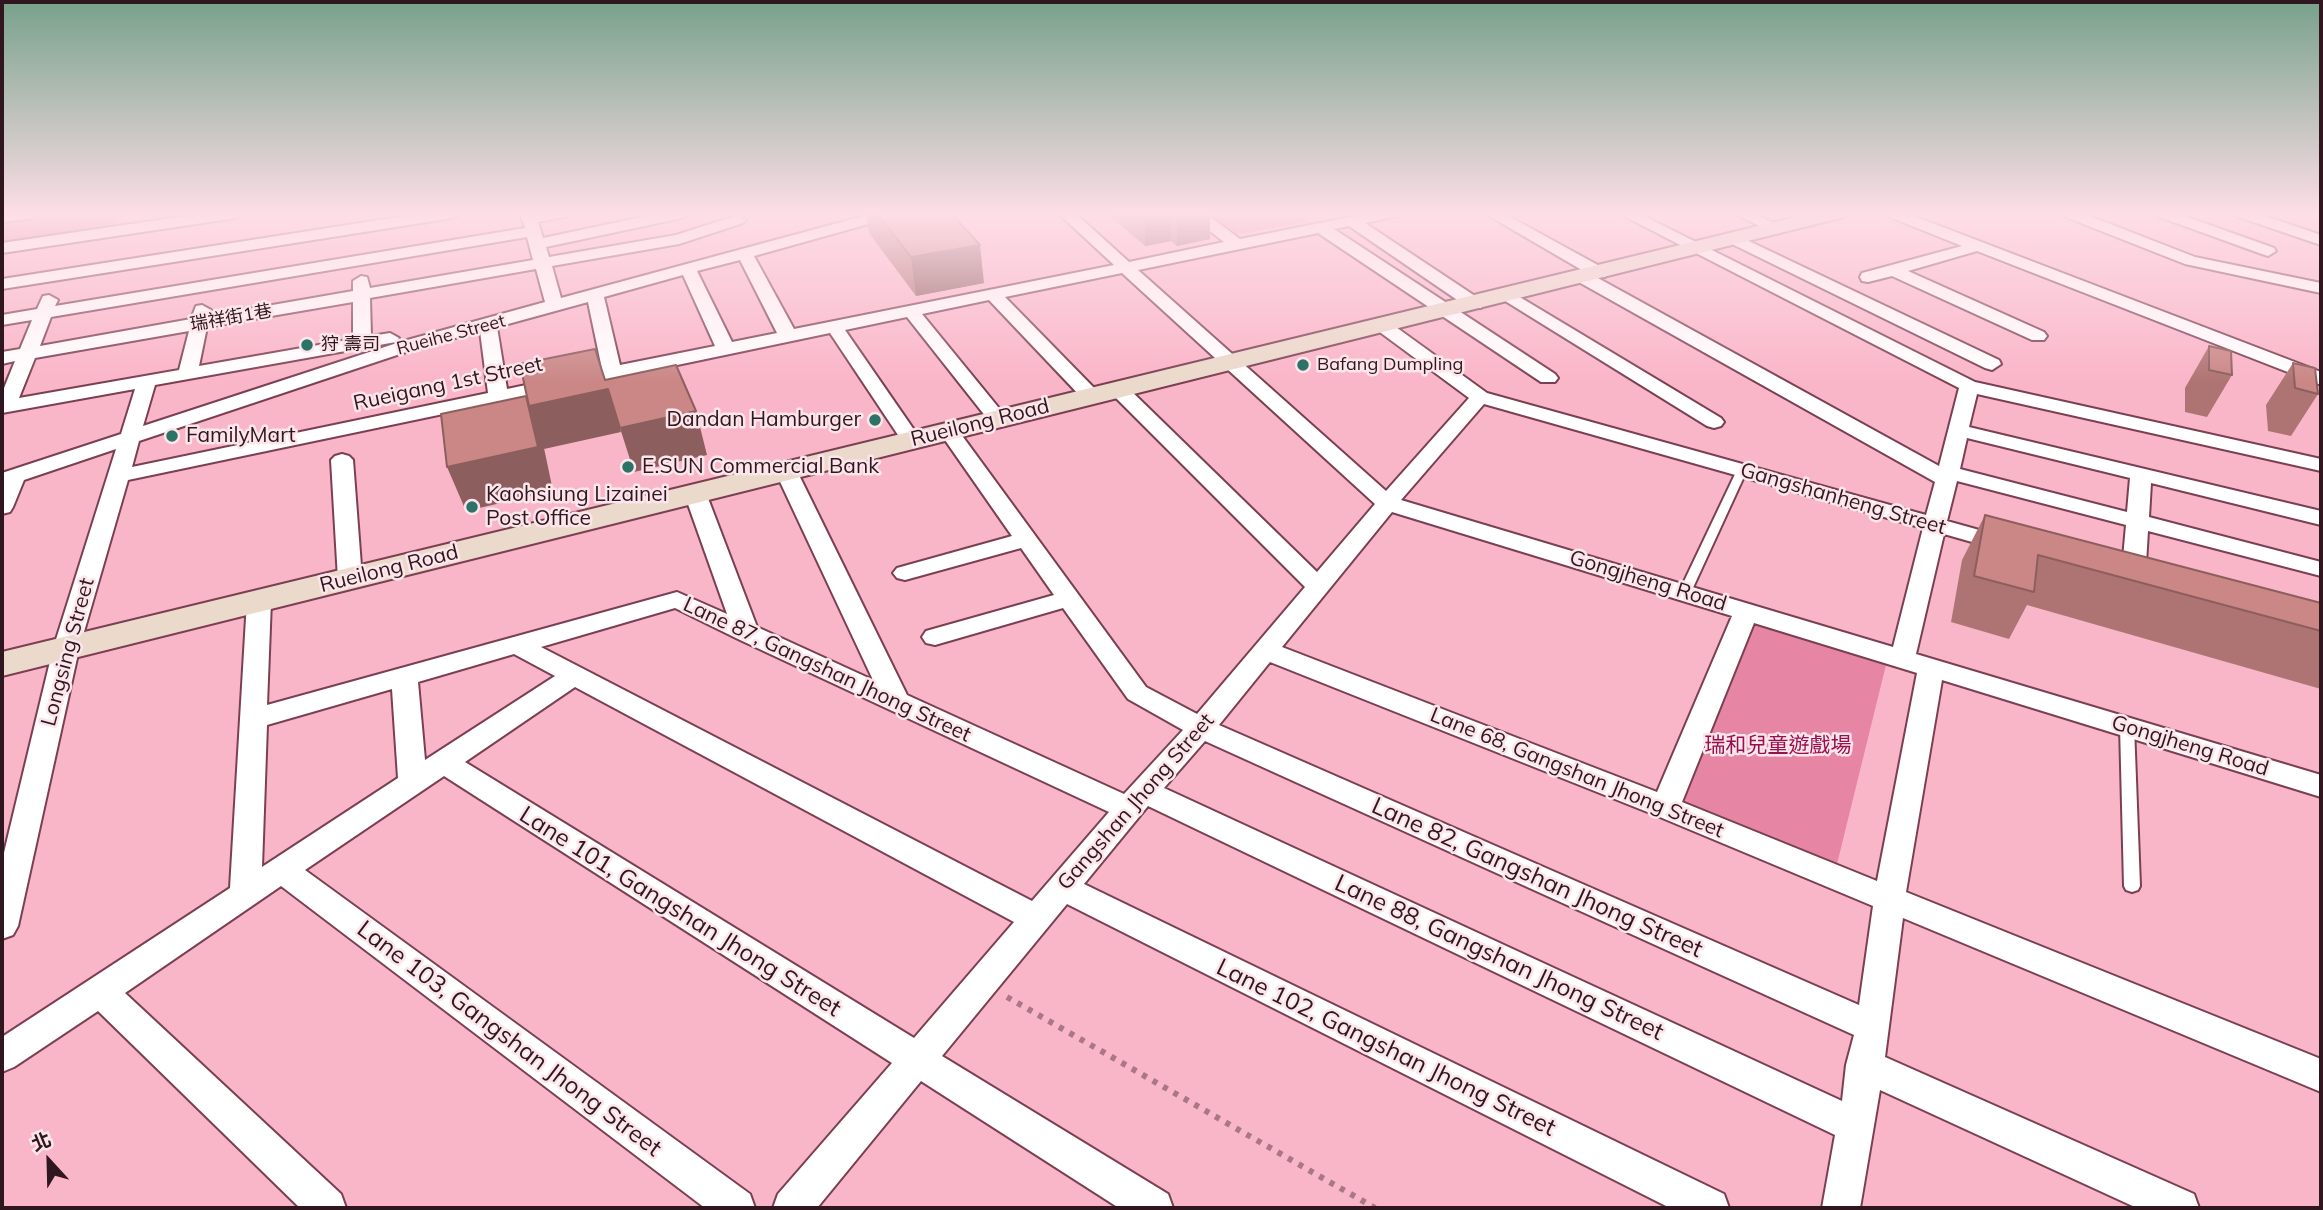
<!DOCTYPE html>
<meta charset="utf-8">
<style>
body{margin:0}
#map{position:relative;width:2323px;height:1210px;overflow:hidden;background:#fab6c9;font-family:Mulish,"Noto Sans TC",sans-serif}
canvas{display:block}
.frame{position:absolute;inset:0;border:4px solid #30171f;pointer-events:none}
.north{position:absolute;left:14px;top:1126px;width:70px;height:70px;-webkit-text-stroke:5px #fce6eb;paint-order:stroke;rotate:338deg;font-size:19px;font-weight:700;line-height:28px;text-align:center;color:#30171f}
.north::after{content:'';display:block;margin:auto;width:24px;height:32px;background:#30171f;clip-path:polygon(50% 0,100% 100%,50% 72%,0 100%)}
</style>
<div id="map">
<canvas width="2323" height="1210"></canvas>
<div class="frame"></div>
<div class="north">北</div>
</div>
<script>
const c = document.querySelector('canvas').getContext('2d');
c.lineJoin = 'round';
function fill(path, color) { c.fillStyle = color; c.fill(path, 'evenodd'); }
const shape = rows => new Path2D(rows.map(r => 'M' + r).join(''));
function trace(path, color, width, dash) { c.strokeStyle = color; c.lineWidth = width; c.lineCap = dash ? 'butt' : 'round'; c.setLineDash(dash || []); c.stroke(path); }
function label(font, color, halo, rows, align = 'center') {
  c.font = font + ' Mulish,"Noto Sans TC",sans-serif'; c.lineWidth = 5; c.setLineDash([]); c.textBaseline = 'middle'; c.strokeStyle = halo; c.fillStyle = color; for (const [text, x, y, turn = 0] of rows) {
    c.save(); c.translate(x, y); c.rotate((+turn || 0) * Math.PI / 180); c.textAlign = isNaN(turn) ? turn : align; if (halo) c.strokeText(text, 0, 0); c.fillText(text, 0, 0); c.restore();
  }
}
const green = shape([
 [61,213,119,213,116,226,2,243,2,221],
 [1200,213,1304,213,1308,216,1309,221,1242,234,1230,233],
 [1738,618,1886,665,1837,864,1665,799]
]);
const path = shape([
 [1007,997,1375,1208]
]);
const lane = shape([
 [1742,467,1747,470,1691,592,1685,596,1681,595,1679,592,1737,470,1742,467],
 [2127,721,2132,723,2134,726,2140,886,2138,890,2132,892,2126,890,2124,886,2120,726,2122,723,2127,721]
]);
const street = shape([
 [2,213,40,213,32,218,2,222,2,213],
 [206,213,244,213,236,218,2,253,2,243,206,213],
 [424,213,461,213,453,218,2,289,2,279,424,213],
 [520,213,570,213,567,216,538,222,543,238,661,213,690,213,682,218,546,247,549,257,676,235,738,215,746,220,743,223,679,244,552,266,561,298,875,213,900,213,897,216,754,256,794,329,1114,265,1058,213,1075,213,1129,262,1224,242,1187,213,1205,213,1240,239,1370,213,1400,213,1397,216,1365,223,1481,300,1484,304,1481,308,1469,308,1349,226,1334,229,1555,374,1558,378,1555,382,1541,382,1318,233,1138,270,1386,491,1469,398,1377,330,1374,326,1383,321,1389,322,1487,393,1926,515,1935,482,1577,281,1575,277,1577,273,1587,273,1484,213,1503,213,1605,269,1607,273,1605,277,1596,277,1939,466,1959,388,1618,213,1638,213,1975,382,2321,459,2321,471,1977,394,1969,427,2321,511,2321,525,2151,483,2149,517,2321,562,2321,576,2148,531,2145,580,2141,585,2133,587,2125,585,2121,580,2126,525,1957,481,1947,521,2015,540,2019,545,2015,550,2007,552,1944,534,1916,654,2321,775,2321,797,1942,680,1906,892,2321,1059,2321,1092,1903,918,1885,1057,2194,1194,2199,1208,2137,1208,1880,1090,1860,1208,1822,1208,1835,1135,1148,806,1084,884,1724,1194,1729,1208,1670,1208,1067,904,942,1056,1168,1194,1173,1208,1119,1208,921,1081,817,1208,773,1208,778,1194,892,1063,444,776,305,870,750,1194,755,1208,705,1208,281,886,125,993,341,1194,346,1208,300,1208,98,1011,14,1067,2,1072,2,1037,230,888,247,601,250,596,259,593,268,596,271,601,267,705,677,592,727,614,684,493,687,488,695,486,703,488,706,493,757,627,873,680,775,471,778,466,786,465,794,466,797,471,907,695,1124,794,1183,730,1128,699,1063,608,935,645,926,643,922,637,926,631,1054,595,1021,548,905,580,897,578,893,573,897,568,1012,536,938,430,941,426,955,426,1146,687,1197,714,1305,587,1111,393,1108,389,1111,385,1125,385,1317,572,1375,504,1122,273,1005,297,1098,392,1101,396,1098,400,1091,402,1084,400,989,300,922,314,1007,418,1004,422,997,424,990,422,907,317,845,330,921,440,918,444,911,446,904,444,830,333,128,480,79,649,18,926,13,935,2,939,2,861,53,649,116,449,24,480,13,507,10,512,2,514,2,473,121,434,135,389,2,413,2,393,15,361,2,364,2,352,20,349,32,320,2,325,2,315,37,309,43,296,49,295,58,300,55,306,525,228,520,213],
 [527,237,533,260,370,288,367,277,361,276,353,281,353,291,209,316,211,310,202,305,196,306,191,319,40,346,51,317,527,237],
 [740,260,777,333,732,342,697,271,740,260],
 [536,269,545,302,400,342,143,426,155,385,396,342,399,338,390,333,371,336,370,298,536,269],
 [683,275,715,346,620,365,604,297,683,275],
 [353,302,353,339,199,366,207,327,353,302],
 [588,302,602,369,507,389,497,327,588,302],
 [189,331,179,370,19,398,35,358,189,331],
 [480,331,488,393,132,467,139,441,412,350,480,331],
 [1484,404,1923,528,1893,647,1401,500,1484,404],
 [1967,438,2130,478,2127,512,1960,469,1967,438],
 [1392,512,1732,616,1657,792,1282,647,1392,512],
 [675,608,738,639,1109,812,1032,901,541,647,675,608],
 [1754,623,1917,673,1877,881,1682,802,1754,623],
 [514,654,555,676,425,760,418,682,514,654],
 [1270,662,1655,815,1873,906,1859,1005,1219,725,1270,662],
 [575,687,1014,922,914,1038,465,762,575,687],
 [392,689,398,778,262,867,267,725,392,689],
 [1205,741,1854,1035,1846,1065,1842,1101,1164,788,1205,741],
 [1734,213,1754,213,1785,229,1777,234,1771,232,1734,213],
 [1884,213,1906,213,2321,372,2321,385,1977,251,1908,271,2044,332,2047,336,2044,340,2032,340,1892,276,1868,282,1862,281,1860,277,1862,273,1962,246,1887,216,1884,213],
 [2060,213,2082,213,2195,257,2321,283,2321,293,2185,264,2063,216,2060,213],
 [2154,213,2176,213,2274,248,2276,251,2268,256,2262,254,2157,216,2154,213],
 [2233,213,2256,213,2321,235,2321,245,2236,216,2233,213],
 [1734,234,1999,360,2001,364,1992,370,1985,368,1728,242,1726,239,1734,234],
 [1508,290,1721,418,1724,422,1721,426,1714,428,1707,426,1502,299,1499,295,1508,290],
 [342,454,349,456,353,460,362,579,358,584,350,586,342,584,338,579,331,460,335,456,342,454]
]);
const secondary = shape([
 [1812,213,1847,213,1844,217,2,676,2,652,1812,213]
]);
const wall = shape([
 [866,213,951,213,984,283,916,296,869,233],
 [1111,213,1210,213,1210,239,1177,246,1171,241,1145,246,1111,217],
 [2209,346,2232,375,2207,417,2185,412,2185,388],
 [2293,363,2318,394,2291,436,2268,431,2266,405],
 [1985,515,2321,603,2321,689,2027,605,2009,639,1951,622,1962,560]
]);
const shadedWall = shape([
 [1145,213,1171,213,1171,241,1145,246],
 [1177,213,1210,213,1210,239,1177,246],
 [980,245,984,283,916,296,911,257],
 [608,389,621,432,544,449,544,448,553,491,466,511,447,467,526,396],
 [696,411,707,455,634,472,620,428]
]);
const building = shape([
 [877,213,951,213,980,245,911,257,877,213],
 [2209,346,2231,351,2232,375,2209,370,2209,346],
 [595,349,605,380,676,365,696,411,620,428,608,389,529,406,520,364,595,349],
 [2293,363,2315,368,2318,394,2295,388,2293,363],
 [526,396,538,447,447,467,441,414,526,396],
 [1985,515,2321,603,2321,631,2038,555,2034,592,1974,576,1985,515]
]);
const markers = [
 [307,345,7,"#2c7266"],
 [1303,365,7,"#2c7266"],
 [875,420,7,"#2c7266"],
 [172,436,7,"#2c7266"],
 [628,467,7,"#2c7266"],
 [472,507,7,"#2c7266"]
];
const farStreetnames = [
 ["瑞祥街1巷",231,318,-10],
 ["Rueihe Street",451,335,-15]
];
const farPoinames = [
 ["狩 壽司",321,345],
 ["Bafang Dumpling",1317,365]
];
const streetNames = [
 ["Rueigang 1st Street",448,384,-12],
 ["Rueilong Road",980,423,-14],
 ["Gangshanheng Street",1843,499,16],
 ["Rueilong Road",389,569,-14],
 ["Gongjheng Road",1648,581,17],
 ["Longsing Street",68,652,-75],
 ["Lane 87, Gangshan Jhong Street",827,670,25],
 ["Gongjheng Road",2190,746,17],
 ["Lane 68, Gangshan Jhong Street",1577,773,22],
 ["Gangshan Jhong Street",1136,802,-49]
];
const poiNames = [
 ["Dandan Hamburger",861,420,"right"],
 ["FamilyMart",186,436],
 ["E.SUN Commercial Bank",642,467],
 ["Kaohsiung Lizainei",486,495],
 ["Post Office",486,519]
];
const parkNames = [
 ["瑞和兒童遊戲場",1778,746]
];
const nearStreetnames = [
 ["Lane 82, Gangshan Jhong Street",1537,878,24],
 ["Lane 101, Gangshan Jhong Street",680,912,32],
 ["Lane 88, Gangshan Jhong Street",1499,958,25],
 ["Lane 103, Gangshan Jhong Street",509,1039,37],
 ["Lane 102, Gangshan Jhong Street",1386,1048,26]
];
fill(green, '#e686a4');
trace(lane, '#7a4052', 4);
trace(street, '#7a4052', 4);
trace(secondary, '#7a4052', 4);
trace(path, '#aa7786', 6, [5, 7]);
fill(lane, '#fff');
fill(street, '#fff');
fill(secondary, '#ebdacb');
fill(wall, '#ae7473');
fill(shadedWall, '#8d5e5e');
fill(building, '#ca8786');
trace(building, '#8d5e5e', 2);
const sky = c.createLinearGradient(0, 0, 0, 382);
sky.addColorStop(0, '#77a18b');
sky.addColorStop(0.56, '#fddee7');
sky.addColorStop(1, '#fddee700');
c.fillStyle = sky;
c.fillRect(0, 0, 2323, 382);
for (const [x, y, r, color] of markers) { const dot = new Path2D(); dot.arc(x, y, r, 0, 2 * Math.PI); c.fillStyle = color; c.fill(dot); trace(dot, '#fce6eb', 2.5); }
label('18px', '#30171f', '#fce6eb', farStreetnames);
label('18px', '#30171f', '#fce6eb', farPoinames, 'left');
label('21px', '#30171f', '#fce6eb', streetNames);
label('21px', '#30171f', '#fce6eb', poiNames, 'left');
label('21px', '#96104e', '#fce6eb', parkNames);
label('24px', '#30171f', '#fce6eb', nearStreetnames);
</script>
